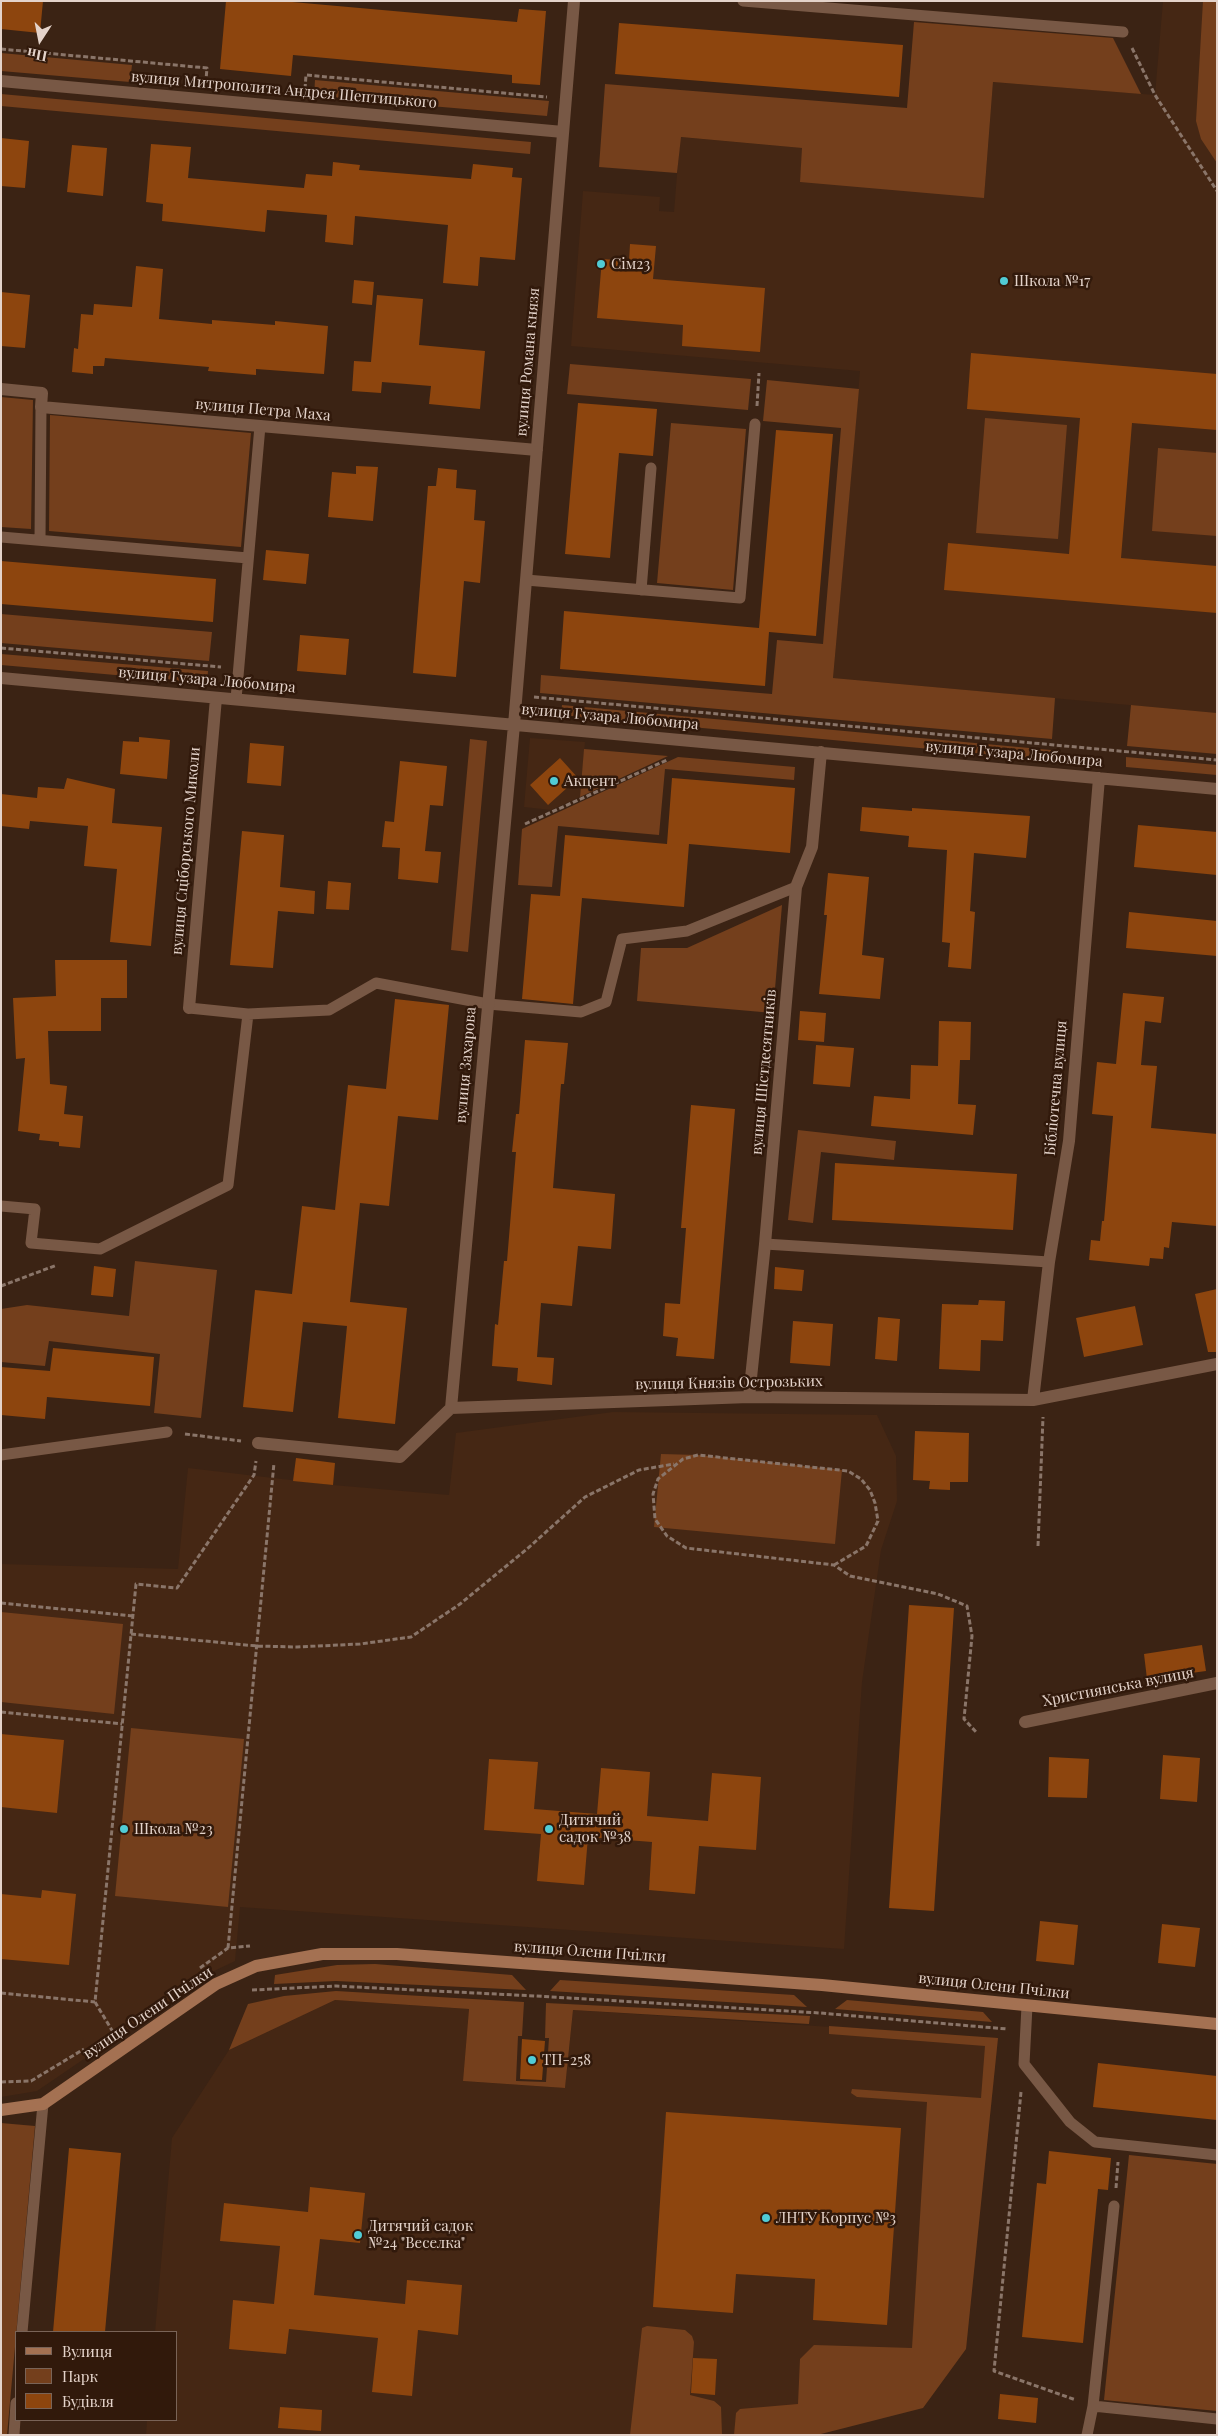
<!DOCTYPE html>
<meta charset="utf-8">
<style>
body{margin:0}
#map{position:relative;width:1218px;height:2436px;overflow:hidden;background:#3b2314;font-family:"Playfair Display",serif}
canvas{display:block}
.frame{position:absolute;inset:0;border:2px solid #e4d3ca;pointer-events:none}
.legend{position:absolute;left:15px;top:2331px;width:162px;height:90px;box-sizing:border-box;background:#31190b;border:1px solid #796357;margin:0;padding:6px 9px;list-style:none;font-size:15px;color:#e4d3ca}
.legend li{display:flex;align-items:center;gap:10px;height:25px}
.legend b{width:25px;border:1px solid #796357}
.north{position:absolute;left:15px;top:15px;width:50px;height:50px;-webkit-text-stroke:4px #31190b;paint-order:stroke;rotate:191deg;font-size:14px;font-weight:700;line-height:20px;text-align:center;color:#e4d3ca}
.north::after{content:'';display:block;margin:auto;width:18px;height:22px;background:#e4d3ca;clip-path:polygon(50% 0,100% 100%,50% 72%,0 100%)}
</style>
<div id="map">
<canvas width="1218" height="2436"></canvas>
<div class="frame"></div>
<ul class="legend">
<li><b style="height:6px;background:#a47152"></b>Вулиця</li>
<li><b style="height:14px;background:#743f1c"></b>Парк</li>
<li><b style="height:14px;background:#8d450e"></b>Будівля</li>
</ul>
<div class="north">Пн</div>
</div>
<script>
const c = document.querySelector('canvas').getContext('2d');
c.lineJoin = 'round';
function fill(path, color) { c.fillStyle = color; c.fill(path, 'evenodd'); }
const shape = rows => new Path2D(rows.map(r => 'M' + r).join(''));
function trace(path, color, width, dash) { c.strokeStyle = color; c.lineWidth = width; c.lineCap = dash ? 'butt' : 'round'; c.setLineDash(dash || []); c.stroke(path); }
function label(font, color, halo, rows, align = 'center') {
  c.font = font + ' "Playfair Display",serif'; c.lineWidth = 5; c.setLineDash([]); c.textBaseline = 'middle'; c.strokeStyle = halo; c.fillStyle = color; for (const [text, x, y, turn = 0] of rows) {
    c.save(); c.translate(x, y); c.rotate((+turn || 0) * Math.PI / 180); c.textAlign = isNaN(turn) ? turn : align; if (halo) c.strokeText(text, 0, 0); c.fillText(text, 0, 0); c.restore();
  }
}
const built = shape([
 [1163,1,1217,1,1217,713,833,678,860,371,571,346,583,191,660,197,659,211,674,212,680,137,803,148,800,181,984,197,993,82,1155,95],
 [530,738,585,742,580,797,551,810,524,807],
 [613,1412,877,1415,896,1456,897,1501,881,1550,862,1682,844,1949,240,1907,235,1961,210,1973,37,2091,1,2097,1,1564,178,1569,188,1468,333,1485,449,1495,456,1433],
 [335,2000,469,2009,463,2081,565,2088,573,2010,998,2038,966,2349,817,2435,146,2435,147,2420,176,2420,176,2332,155,2332,172,2138,229,2050]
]);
const green = shape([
 [1203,1,1217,1,1217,163,1201,139,1196,121],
 [914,22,1113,38,1141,94,993,82,984,198,800,182,802,148,681,137,677,173,599,167,605,84,907,108],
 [1,53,132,65,130,82,1,71],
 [315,80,549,101,547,116,314,96],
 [1,94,531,142,530,154,1,106],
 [570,364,751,379,748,410,567,394],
 [767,380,859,389,833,678,1055,698,1052,739,540,693,541,675,772,694,777,640,823,644,841,428,763,421],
 [1,397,33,400,31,529,1,527],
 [50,415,251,433,241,547,49,531],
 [985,418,1067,425,1058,539,976,533],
 [671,423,746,429,733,590,657,583],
 [1158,448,1217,453,1217,536,1152,531],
 [1,614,212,632,209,661,1,643],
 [1,654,208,671,207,683,1,665],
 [562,705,1051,750,1050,760,561,715],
 [1131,705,1217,713,1217,754,1127,746],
 [470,739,487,741,468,952,451,950],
 [584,749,668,756,580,797],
 [678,757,795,767,794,780,665,769,659,835,558,826,552,887,518,885,522,829],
 [1126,757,1217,765,1217,775,1126,767],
 [782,905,773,1013,637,1001,641,948,687,948],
 [798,1130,896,1141,894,1160,821,1152,813,1223,788,1220],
 [135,1261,217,1270,201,1418,154,1413,160,1354,49,1341,45,1366,1,1362,1,1309,27,1305,129,1316],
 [661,1454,698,1455,842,1470,835,1544,654,1527],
 [1,1612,123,1624,114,1714,1,1702],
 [131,1728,244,1739,228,1907,115,1896],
 [375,1964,512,1975,526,1990,336,1981,274,1984,275,1975,337,1965],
 [560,1980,794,1995,807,2007,550,1991],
 [336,1991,524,2002,522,2036,518,2036,516,2081,546,2082,549,2038,545,2038,546,2003,810,2016,809,2024,573,2010,565,2088,463,2081,469,2009,335,2000,229,2050,248,2004,284,1996],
 [847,2000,983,2012,992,2022,835,2009],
 [829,2026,998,2038,966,2349,923,2408,817,2435,734,2435,736,2413,740,2409,798,2404,800,2359,814,2345,912,2348,927,2102,857,2097,851,2093,852,2089,981,2098,985,2046,829,2034],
 [1,2123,35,2126,7,2435,1,2435],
 [1129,2155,1217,2164,1217,2411,1104,2400],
 [647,2326,685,2330,692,2336,694,2342,690,2395,714,2401,721,2407,722,2435,630,2435,642,2328]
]);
const building = shape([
 [1,1,43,1,40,33,1,29],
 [226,1,281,1,517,22,519,9,546,11,540,85,512,83,512,75,293,55,291,76,220,69],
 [619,23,903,45,899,97,615,74],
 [1,138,29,141,25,188,1,186],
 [151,144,191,147,188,178,304,188,306,174,332,176,333,162,360,165,359,170,471,179,473,164,513,168,512,177,522,178,515,260,480,257,478,286,443,283,448,225,355,216,353,245,325,242,327,215,267,210,265,232,162,221,163,204,146,202],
 [72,145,107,148,103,196,67,192],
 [630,244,656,246,653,279,765,288,760,352,682,346,683,325,597,318,602,259,629,261],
 [136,266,163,269,159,319,212,324,212,320,275,325,275,321,328,326,324,374,256,369,256,375,208,371,209,367,105,358,104,366,93,366,93,374,72,372,74,348,78,349,81,314,93,315,94,304,132,307],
 [354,280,374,282,372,305,352,303],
 [1,292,30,295,25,348,1,346],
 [377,295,423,299,419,345,485,351,480,409,429,404,431,386,382,382,381,393,352,391,354,361,371,362],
 [971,353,1217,374,1217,430,1132,423,1121,558,1217,566,1217,613,944,590,948,543,1069,554,1080,418,967,409],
 [578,403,657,409,653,456,619,453,610,558,565,554],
 [776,430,833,434,816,636,769,632,765,686,560,669,564,611,759,628],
 [356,466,378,467,373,521,328,517,332,472,356,474],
 [438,468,457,470,456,488,476,490,474,520,485,521,480,583,464,581,456,677,413,673,428,486,436,486],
 [266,550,309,554,306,584,263,580],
 [1,561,216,579,213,622,1,604],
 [300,635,349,639,346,675,297,671],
 [139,737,170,740,167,779,120,774,123,741,139,742],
 [250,743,284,746,281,786,247,783],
 [560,758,578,778,548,805,530,785],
 [400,761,447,766,443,806,430,805,425,851,441,852,438,883,398,879,400,848,382,847,385,821,394,822],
 [67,778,115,789,112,823,162,827,151,946,110,942,117,869,84,866,88,826,30,821,29,829,1,826,1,794,37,798,38,787,64,789],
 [672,778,795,788,790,853,689,844,684,907,582,898,573,1004,522,999,531,894,560,896,565,835,667,844],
 [862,807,912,811,912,808,1030,816,1026,858,974,853,970,911,975,912,971,969,948,967,950,943,942,942,947,850,908,847,909,836,860,831],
 [1138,825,1217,832,1217,875,1134,867],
 [242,831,284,835,280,887,315,891,314,914,278,911,273,968,230,965],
 [828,873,869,877,862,955,884,958,880,999,819,994,827,915,824,915],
 [328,881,351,883,349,910,326,909],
 [1129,912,1217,921,1217,956,1126,948],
 [55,960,127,960,127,998,101,998,101,1031,48,1031,50,1084,67,1086,64,1114,83,1116,80,1148,59,1146,59,1142,39,1140,40,1134,18,1131,25,1058,16,1059,13,998,56,996],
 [1123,993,1164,997,1161,1023,1145,1021,1141,1065,1157,1066,1151,1128,1217,1134,1217,1226,1172,1222,1169,1248,1164,1247,1163,1259,1150,1258,1149,1266,1089,1260,1091,1240,1100,1241,1102,1221,1104,1221,1113,1116,1092,1114,1097,1062,1116,1064],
 [395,999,449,1005,438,1120,398,1116,389,1206,360,1203,350,1302,407,1308,395,1424,338,1418,347,1326,303,1322,293,1412,243,1407,255,1290,292,1294,302,1206,335,1210,348,1085,386,1089],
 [800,1011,826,1013,824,1042,798,1040],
 [939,1021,971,1022,970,1060,960,1060,958,1104,976,1105,973,1135,871,1126,874,1096,910,1099,911,1065,938,1066],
 [525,1040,568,1043,564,1084,561,1084,553,1188,615,1194,611,1249,578,1246,572,1306,541,1303,537,1357,554,1358,552,1385,517,1381,518,1368,492,1366,495,1324,498,1325,504,1261,507,1261,516,1152,512,1152,516,1114,519,1114],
 [816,1045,854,1048,850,1087,813,1084],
 [691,1105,735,1109,714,1359,676,1356,678,1338,663,1336,665,1303,680,1304,686,1228,681,1228],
 [835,1163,1017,1174,1013,1230,832,1220],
 [94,1266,116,1269,113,1297,91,1295],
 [775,1267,804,1270,802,1291,774,1289],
 [1217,1289,1217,1352,1208,1352,1195,1294],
 [979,1300,1005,1301,1003,1341,981,1340,980,1371,939,1369,942,1304,978,1305],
 [1135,1306,1143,1345,1084,1357,1076,1318],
 [878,1317,900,1319,897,1361,875,1359],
 [793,1321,833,1324,830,1366,790,1363],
 [53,1348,154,1357,150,1406,47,1397,45,1419,1,1415,1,1367,50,1371],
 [915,1431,969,1433,968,1482,950,1482,950,1490,929,1489,930,1481,913,1480],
 [296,1458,335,1463,333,1485,293,1481],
 [909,1605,954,1608,934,1911,889,1908],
 [1202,1645,1206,1671,1147,1679,1144,1654],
 [1,1734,64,1740,57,1813,1,1807],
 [1163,1755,1200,1758,1197,1802,1160,1799],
 [1049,1757,1089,1759,1087,1798,1048,1797],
 [489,1759,538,1762,534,1809,597,1814,601,1768,650,1772,647,1816,708,1821,712,1773,761,1777,756,1850,699,1846,695,1894,649,1890,652,1842,588,1837,584,1885,537,1881,541,1834,484,1830],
 [42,1890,76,1894,69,1965,1,1959,1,1894,41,1898],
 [1040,1921,1078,1925,1074,1965,1036,1961],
 [1162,1924,1200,1928,1195,1967,1158,1963],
 [522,2039,545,2041,542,2080,520,2079],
 [1098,2063,1217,2076,1217,2120,1093,2107],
 [666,2112,901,2128,887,2325,813,2320,815,2279,736,2274,733,2313,653,2307],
 [69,2148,121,2153,105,2332,53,2332],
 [1049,2151,1111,2158,1108,2190,1098,2189,1083,2343,1022,2337,1037,2183,1046,2184],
 [310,2187,365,2193,360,2243,320,2239,314,2295,405,2304,407,2280,462,2285,458,2335,418,2330,412,2396,372,2392,378,2338,289,2329,286,2354,229,2349,233,2300,274,2304,280,2246,220,2241,224,2203,308,2212],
 [693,2358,717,2359,715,2395,691,2393],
 [1000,2394,1038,2398,1036,2423,998,2419],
 [280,2407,322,2410,321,2431,278,2428]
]);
const path = shape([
 [1132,48,1155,95,1217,191],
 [1,49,207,68,206,80],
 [305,89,306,75,547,97],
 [757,406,759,373],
 [1,648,221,667],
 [534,697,1217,760],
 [525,824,667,760],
 [1,1286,57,1265],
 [185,1434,241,1441],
 [1038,1546,1043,1417],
 [834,1565,866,1546,878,1521,875,1503,870,1490,861,1479,848,1471,698,1455,683,1459,658,1479,653,1494,655,1519,667,1536,686,1548,834,1565,850,1576,938,1594,967,1606,972,1636,964,1719,977,1733],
 [1,1603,133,1616],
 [131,1634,257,1646,297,1647,360,1644,411,1637,460,1604,527,1549,585,1497,639,1470,674,1464],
 [1,1712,122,1724],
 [228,1948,274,1463],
 [200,1968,228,1948,250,1946],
 [252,1990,336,1986,536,1996,820,2013,1007,2029],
 [1,1993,95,2002],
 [113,2032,95,2002,136,1584,177,1588,254,1475,256,1461],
 [1,2082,31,2081,84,2049],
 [1021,2092,994,2371,1076,2400],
 [1116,2188,1118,2162]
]);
const lane = shape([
 [743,1,1123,32],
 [1,537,248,558],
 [40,540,41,407],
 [526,580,740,598,755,424],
 [641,590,651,468],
 [236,699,260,426],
 [189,1008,248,1014],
 [1,1206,35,1209,31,1243,100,1249,228,1185,248,1014,329,1010,376,983,488,1004,581,1012,606,1002,622,939,687,931,796,887],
 [765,1244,1049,1262],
 [1,1455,167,1432],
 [1027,2006,1024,2064,1070,2122,1095,2142,1217,2155],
 [22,2332,43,2104],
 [1093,2406,1114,2206],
 [14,2435,16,2403],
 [1087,2435,1093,2406,1217,2419]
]);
const street = shape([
 [1,81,563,132],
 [1,389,42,393,41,407,537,450],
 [1,678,1217,789],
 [189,1008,216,698],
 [749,1397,765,1244,796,887,812,847,821,752],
 [1033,1400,1049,1262,1069,1141,1099,778],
 [451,1408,514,725,574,1],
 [258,1443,400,1457,451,1408,749,1397,1033,1400,1217,1364],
 [1025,1722,1217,1683]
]);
const secondary = shape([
 [1,2110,43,2104,216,1984,256,1966,322,1954,397,1954,822,1985,1217,2024]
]);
const markers = [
 [601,264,5,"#51ccd5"],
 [1004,281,5,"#51ccd5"],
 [554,781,5,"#51ccd5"],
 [124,1829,5,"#51ccd5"],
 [549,1829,5,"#51ccd5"],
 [532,2060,5,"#51ccd5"],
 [766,2218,5,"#51ccd5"],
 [358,2235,5,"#51ccd5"]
];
const streetNames = [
 ["вулиця Митрополита Андрея Шептицького",284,90,5],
 ["вулиця Романа князя",528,362,-85],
 ["вулиця Петра Маха",263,410,5],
 ["вулиця Гузара Любомира",207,680,5],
 ["вулиця Гузара Любомира",610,717,5],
 ["вулиця Гузара Любомира",1014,754,5],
 ["вулиця Сціборського Миколи",186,851,-85],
 ["вулиця Захарова",466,1065,-85],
 ["вулиця Шістдесятників",764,1072,-85],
 ["Бібліотечна вулиця",1056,1088,-85],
 ["вулиця Князів Острозьких",729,1383,-1],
 ["Християнська вулиця",1118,1687,-11],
 ["вулиця Олени Пчілки",590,1952,4],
 ["вулиця Олени Пчілки",994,1986,6],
 ["вулиця Олени Пчілки",148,2013,-34]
];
const poiNames = [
 ["Сім23",611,264],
 ["Школа №17",1014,281],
 ["Акцент",564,781],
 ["Дитячий",559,1820],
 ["садок №38",559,1837],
 ["Школа №23",134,1829],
 ["ТП-258",542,2060],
 ["ЛНТУ Корпус №3",776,2218],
 ["Дитячий садок",368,2226],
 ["№24 \"Веселка\"",368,2243]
];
fill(built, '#452714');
fill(green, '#743f1c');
fill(building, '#8d450e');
trace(path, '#8a7569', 3, [5, 2.5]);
trace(lane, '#785845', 11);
trace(street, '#785845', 12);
trace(secondary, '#a47152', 12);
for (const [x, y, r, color] of markers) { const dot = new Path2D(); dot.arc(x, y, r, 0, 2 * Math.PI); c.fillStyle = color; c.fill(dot); trace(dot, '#31190b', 2); }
label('15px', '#e4d3ca', '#31190b', streetNames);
label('15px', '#e4d3ca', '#31190b', poiNames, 'left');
</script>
